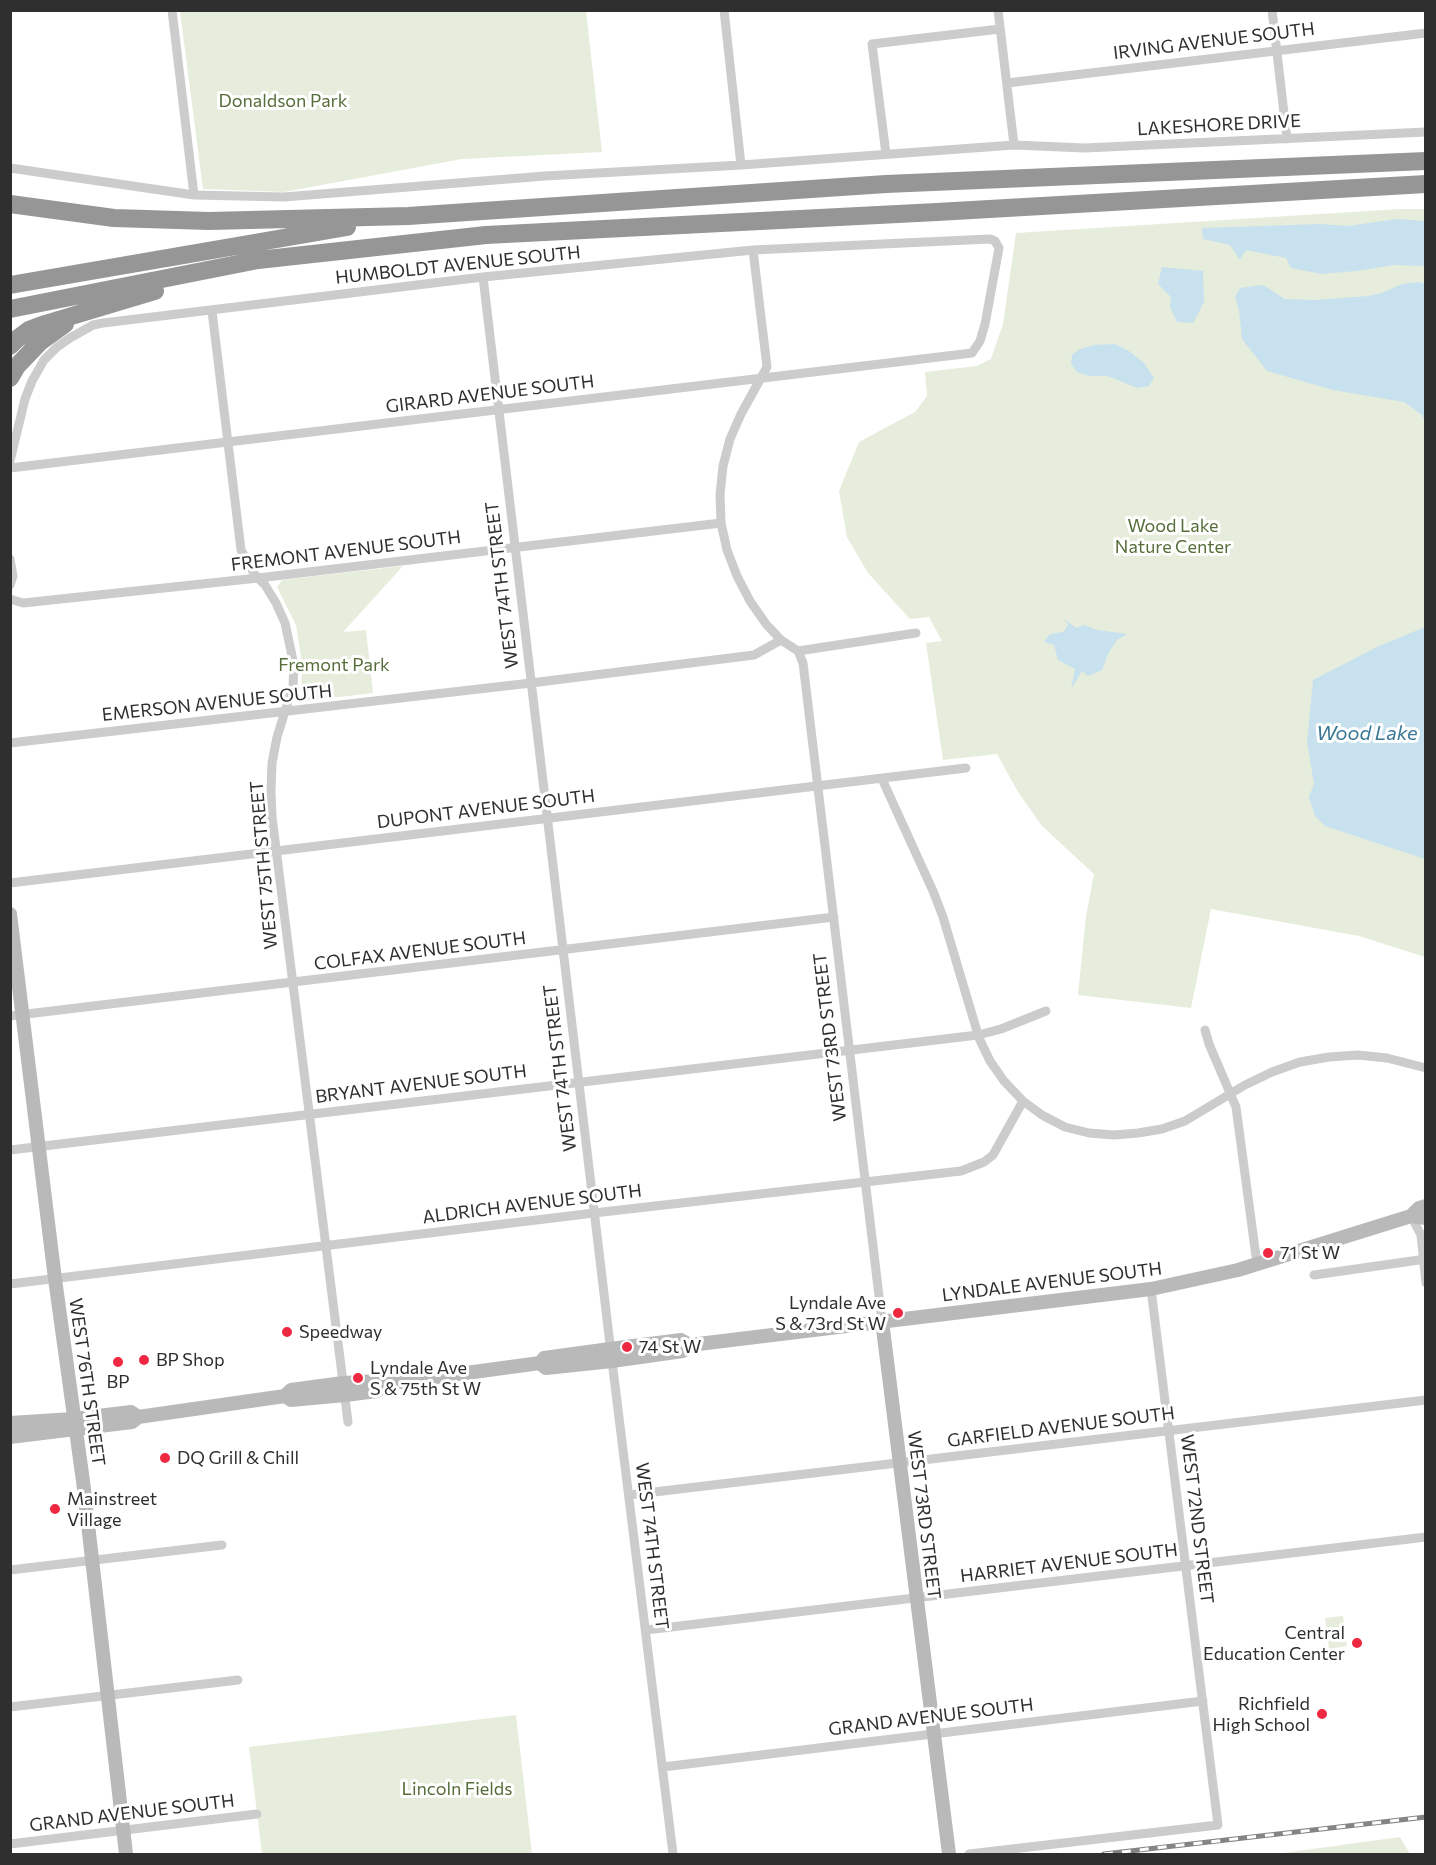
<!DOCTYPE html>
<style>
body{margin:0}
#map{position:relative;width:1436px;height:1865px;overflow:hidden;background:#fff;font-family:Commissioner,sans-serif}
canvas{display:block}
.frame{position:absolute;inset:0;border:12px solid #2f2f2f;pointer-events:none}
</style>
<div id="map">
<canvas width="1436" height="1865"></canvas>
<div class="frame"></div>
</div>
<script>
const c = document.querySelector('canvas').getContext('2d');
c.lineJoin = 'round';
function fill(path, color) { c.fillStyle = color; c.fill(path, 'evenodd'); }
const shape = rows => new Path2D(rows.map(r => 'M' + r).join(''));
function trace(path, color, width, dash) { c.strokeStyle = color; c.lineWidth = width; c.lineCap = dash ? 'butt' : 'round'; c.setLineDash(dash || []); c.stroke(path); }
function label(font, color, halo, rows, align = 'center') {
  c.font = font + ' Commissioner,sans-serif'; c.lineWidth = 6; c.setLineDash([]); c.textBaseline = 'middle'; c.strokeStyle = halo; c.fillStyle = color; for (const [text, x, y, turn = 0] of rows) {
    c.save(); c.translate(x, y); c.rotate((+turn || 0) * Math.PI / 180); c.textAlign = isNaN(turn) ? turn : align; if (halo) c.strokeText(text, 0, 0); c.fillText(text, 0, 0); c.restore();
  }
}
const green = shape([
 [180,11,586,11,602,152,462,159,284,192,203,189],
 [1400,209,1425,209,1425,957,1359,936,1211,909,1191,1008,1078,995,1086,916,1094,874,1042,826,1018,792,997,754,943,760,926,643,942,641,929,617,910,619,868,573,847,537,839,491,859,442,915,412,927,396,925,372,977,366,991,359,1003,324,1016,233],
 [403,566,343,632,366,630,373,693,306,701,301,697,302,663,296,625,277,587,282,580],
 [1343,1616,1347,1646,1329,1649,1325,1618],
 [516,1715,532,1854,262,1854,249,1747],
 [1400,1837,1410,1854,1276,1854]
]);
const water = shape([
 [1397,219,1425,221,1425,266,1395,265,1356,271,1322,274,1291,268,1286,258,1246,250,1240,260,1230,245,1203,239,1202,228,1320,224,1348,226],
 [1162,267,1203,271,1204,302,1193,323,1177,322,1170,307,1171,297,1158,284],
 [1419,282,1426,284,1425,421,1422,415,1404,402,1333,390,1267,371,1242,339,1239,311,1235,297,1240,288,1263,285,1285,299,1315,300,1368,296,1382,293,1402,284],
 [1115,344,1129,351,1144,363,1154,378,1149,386,1137,388,1108,376,1089,376,1077,372,1071,364,1072,355,1080,349,1094,345],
 [1064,619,1076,628,1084,625,1097,630,1127,634,1117,640,1108,654,1102,670,1088,676,1082,671,1071,689,1075,669,1058,660,1054,645,1044,642,1050,634,1063,632,1068,625],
 [1425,627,1425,859,1325,826,1315,816,1309,797,1314,784,1307,742,1313,680,1377,647]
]);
const street = shape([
 [172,10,194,195],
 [724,10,741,165],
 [998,10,1014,145],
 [1272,10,1287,139],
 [1007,83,1426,33],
 [886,154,872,44,1000,29],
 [10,168,194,195,284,197,545,176,741,165,1014,145,1085,148,1426,132],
 [753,250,767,367,741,414,730,439,723,466,720,495,721,523,727,550,737,576,750,601,766,624,781,640,798,651,803,663,882,1321],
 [483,277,612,1361,673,1854],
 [212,311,241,550,255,575,265,585,276,603,285,623,294,665,293,686,277,737,272,763,271,791,272,817,348,1422],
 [10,461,25,399,32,381,44,360,57,347,70,338,93,325,103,323,483,277,753,250,990,239,995,241,999,248,985,324,980,341,972,353,10,468],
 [10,559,13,576,10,585],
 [10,599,23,603,258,578,721,523],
 [798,651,916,633],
 [10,743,531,683,754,655,781,640],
 [882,779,933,891,943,917,979,1038,990,1061,1004,1081,1023,1101,1042,1115,1065,1127,1089,1133,1114,1135,1138,1133,1162,1129,1185,1121,1245,1085,1272,1072,1300,1062,1329,1057,1358,1055,1387,1058,1426,1068],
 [10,883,966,768],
 [10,1016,834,917],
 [1205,1030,1209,1044,1236,1107,1257,1264],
 [10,1150,978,1035,1001,1029,1046,1011],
 [1411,1216,1421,1235,1426,1283],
 [1314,1275,1426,1259],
 [10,1284,594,1213,961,1171,984,1162,993,1155,1023,1101],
 [629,1495,1426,1400],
 [10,1570,222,1545],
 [646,1630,1426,1537],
 [10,1707,238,1680],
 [663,1767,1203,1701],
 [10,1844,257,1814],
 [969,1854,1218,1825,1151,1289]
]);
const secondary = shape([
 [10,914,55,1279,83,1481,126,1854],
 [1411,1216,1419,1208,1426,1206],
 [882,1321,949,1854],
 [540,1363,546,1368,612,1361,683,1351,690,1345],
 [285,1396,291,1390,343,1383,377,1381,385,1385],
 [10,1423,73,1419,131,1412,138,1417],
 [10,1437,132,1422,138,1417,285,1396,291,1400,345,1395,377,1391,385,1385,392,1383,540,1363,544,1358,610,1349,681,1340,690,1345,1151,1289,1238,1270,1411,1216,1426,1218]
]);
const highway = shape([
 [10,204,114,218,209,221,408,216,886,184,1426,161],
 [10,285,347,227],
 [10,309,258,260,486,235,937,212,1426,184],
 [10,346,17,339,29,330,45,324,155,291],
 [10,378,17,366,40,342,65,324]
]);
const rail = shape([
 [1104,1854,1426,1817]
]);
const markers = [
 [1268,1253,6,"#ef2841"],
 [898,1313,6,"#ef2841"],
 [287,1332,6,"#ef2841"],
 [627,1347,6,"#ef2841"],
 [144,1360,6,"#ef2841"],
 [118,1362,6,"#ef2841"],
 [358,1378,6,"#ef2841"],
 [165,1458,6,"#ef2841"],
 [55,1509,6,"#ef2841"],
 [1357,1643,6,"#ef2841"],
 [1322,1714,6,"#ef2841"]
];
const streetNames = [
 ["IRVING AVENUE SOUTH",1214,41,-7],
 ["LAKESHORE DRIVE",1219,125,-3],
 ["HUMBOLDT AVENUE SOUTH",458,265,-6],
 ["GIRARD AVENUE SOUTH",490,394,-7],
 ["FREMONT AVENUE SOUTH",346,551,-7],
 ["WEST 74TH STREET",502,585,-97],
 ["EMERSON AVENUE SOUTH",217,703,-6],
 ["DUPONT AVENUE SOUTH",486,809,-7],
 ["WEST 75TH STREET",264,865,-95],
 ["COLFAX AVENUE SOUTH",420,951,-7],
 ["WEST 73RD STREET",830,1037,-97],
 ["WEST 74TH STREET",560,1068,-97],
 ["BRYANT AVENUE SOUTH",421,1084,-7],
 ["ALDRICH AVENUE SOUTH",532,1204,-7],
 ["LYNDALE AVENUE SOUTH",1052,1282,-7],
 ["WEST 76TH STREET",87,1382,82],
 ["GARFIELD AVENUE SOUTH",1061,1427,-7],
 ["WEST 73RD STREET",924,1515,83],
 ["WEST 72ND STREET",1197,1519,83],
 ["WEST 74TH STREET",652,1546,83],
 ["HARRIET AVENUE SOUTH",1069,1563,-7],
 ["GRAND AVENUE SOUTH",931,1717,-7],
 ["GRAND AVENUE SOUTH",132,1813,-7]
];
const parkNames = [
 ["Donaldson Park",283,101],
 ["Wood Lake",1173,526],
 ["Nature Center",1173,547],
 ["Fremont Park",334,665],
 ["Lincoln Fields",457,1789]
];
const poiNames = [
 ["71 St W",1280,1253],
 ["Lyndale Ave",886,1303,"right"],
 ["S & 73rd St W",886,1324,"right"],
 ["Speedway",299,1332],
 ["74 St W",639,1347],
 ["BP Shop",156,1360],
 ["Lyndale Ave",370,1368],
 ["S & 75th St W",370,1389],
 ["BP",118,1382,"center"],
 ["DQ Grill & Chill",177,1458],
 ["Mainstreet",67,1499],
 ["Village",67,1520],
 ["Central",1345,1633,"right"],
 ["Education Center",1345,1654,"right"],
 ["Richfield",1310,1704,"right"],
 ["High School",1310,1725,"right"]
];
const waterNames = [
 ["Wood Lake",1367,733]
];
fill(green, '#e6eddc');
fill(water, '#c7e1ee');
trace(street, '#ccc', 9);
trace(secondary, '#b9b9b9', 14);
trace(highway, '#969696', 18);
trace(rail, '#848484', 5);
trace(rail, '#fff', 3, [9]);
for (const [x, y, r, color] of markers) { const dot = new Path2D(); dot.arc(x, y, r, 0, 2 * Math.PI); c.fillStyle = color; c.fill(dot); trace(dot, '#fff', 2); }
label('18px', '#2f2f2f', '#fff', streetNames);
label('18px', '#556e39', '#fff', parkNames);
label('18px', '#2f2f2f', '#fff', poiNames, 'left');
label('italic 20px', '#387796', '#fff', waterNames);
</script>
